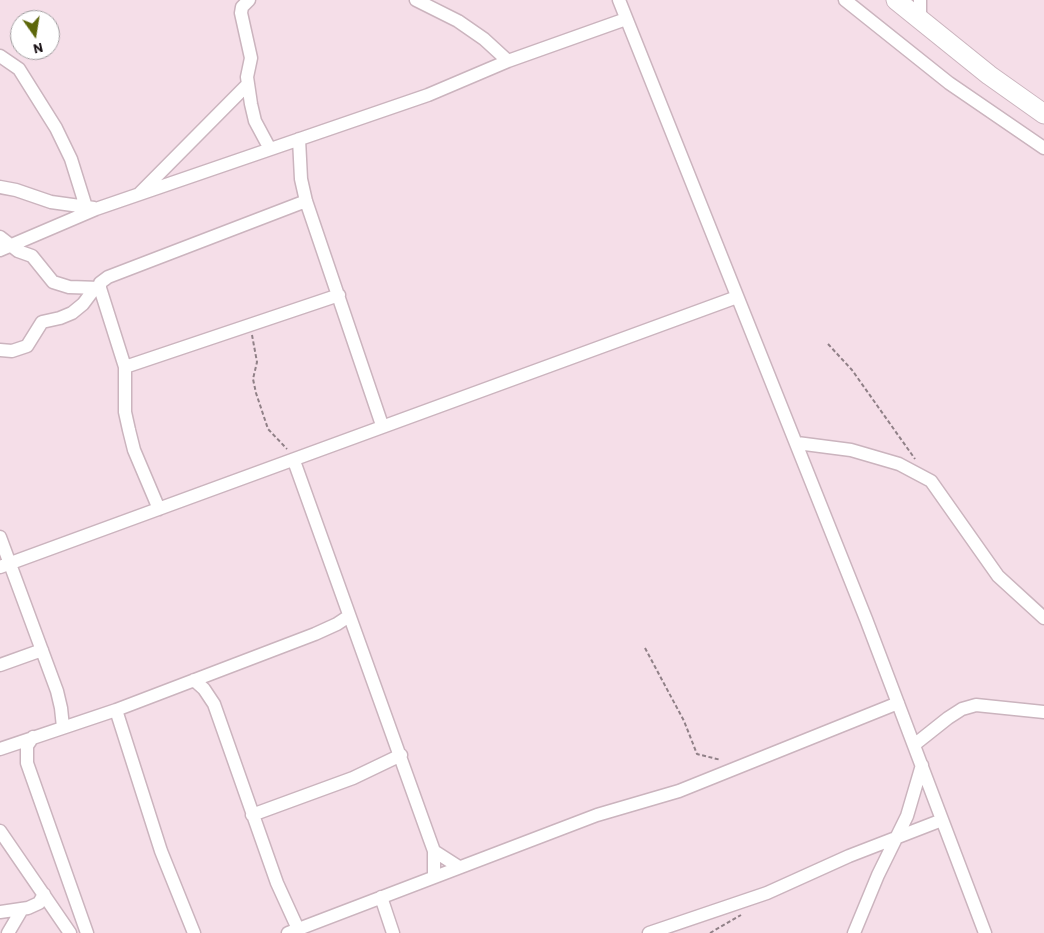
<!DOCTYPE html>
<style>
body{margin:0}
#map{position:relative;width:1044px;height:933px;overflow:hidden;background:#f5dee8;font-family:Barlow,sans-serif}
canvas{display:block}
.north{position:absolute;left:10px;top:10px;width:50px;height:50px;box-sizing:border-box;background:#fff;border:1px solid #a19ea0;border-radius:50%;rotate:167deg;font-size:14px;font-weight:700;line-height:20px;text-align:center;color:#150d11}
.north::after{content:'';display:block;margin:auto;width:18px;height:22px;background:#5d670a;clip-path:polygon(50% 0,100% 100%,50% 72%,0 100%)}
</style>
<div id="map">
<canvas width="1044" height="933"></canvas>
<div class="north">N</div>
</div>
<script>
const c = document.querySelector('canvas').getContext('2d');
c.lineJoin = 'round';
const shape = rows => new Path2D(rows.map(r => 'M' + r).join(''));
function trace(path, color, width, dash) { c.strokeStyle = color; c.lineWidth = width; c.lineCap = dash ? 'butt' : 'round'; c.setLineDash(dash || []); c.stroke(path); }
const path = shape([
 [252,335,257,362,253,379,256,393,268,429,287,449],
 [828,344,852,370,915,459],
 [645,648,684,721,697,754,721,760],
 [710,933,741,915]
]);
const minor = shape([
 [249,0,242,7,241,13,251,58,247,77,251,104,255,121,270,149],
 [416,0,458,21,484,39,508,61],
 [619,0,866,619,985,933],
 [845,0,949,83,1044,148],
 [920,19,920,0],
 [0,56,19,69,56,128,71,159,86,207],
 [299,139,301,179,306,201,382,425],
 [0,187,16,190,51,202,94,208],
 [139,194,248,84],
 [0,237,18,251,32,256,53,282,69,287,100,288],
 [0,250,96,209,428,95,508,61,626,19],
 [0,350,12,351,27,346,42,322,60,318,72,313,83,304,95,288],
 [125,367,339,295],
 [797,443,851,450,899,464,931,481,998,576,1044,618],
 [294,461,430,840,434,851,434,875],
 [159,509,134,450,129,430,125,412,125,367,100,288,100,283,108,277,306,201],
 [0,537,57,691,61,708,63,727],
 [0,567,737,297],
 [0,665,42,650],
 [194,680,204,689,214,704,277,883,298,929],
 [116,710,161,851,194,933],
 [33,737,27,746,27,763,87,933],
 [914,745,948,718,962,709,976,705,1044,712],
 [0,749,116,710,315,634,337,624,349,616],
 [252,815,353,778,401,755],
 [0,831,70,933],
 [434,851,459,867],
 [381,897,393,933],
 [0,912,28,908,39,903,44,894],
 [8,933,21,911],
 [288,933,597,815,679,791,898,703],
 [649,933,767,893,849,856,942,820],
 [854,933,878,875,907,816,922,765]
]);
const highway = shape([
 [896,0,989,75,1044,114]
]);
trace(minor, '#cbb4be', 15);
trace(highway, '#cbb4be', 21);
trace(path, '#908087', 2, [4, 2.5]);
trace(minor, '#fff', 12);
trace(highway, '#fff', 19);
</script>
